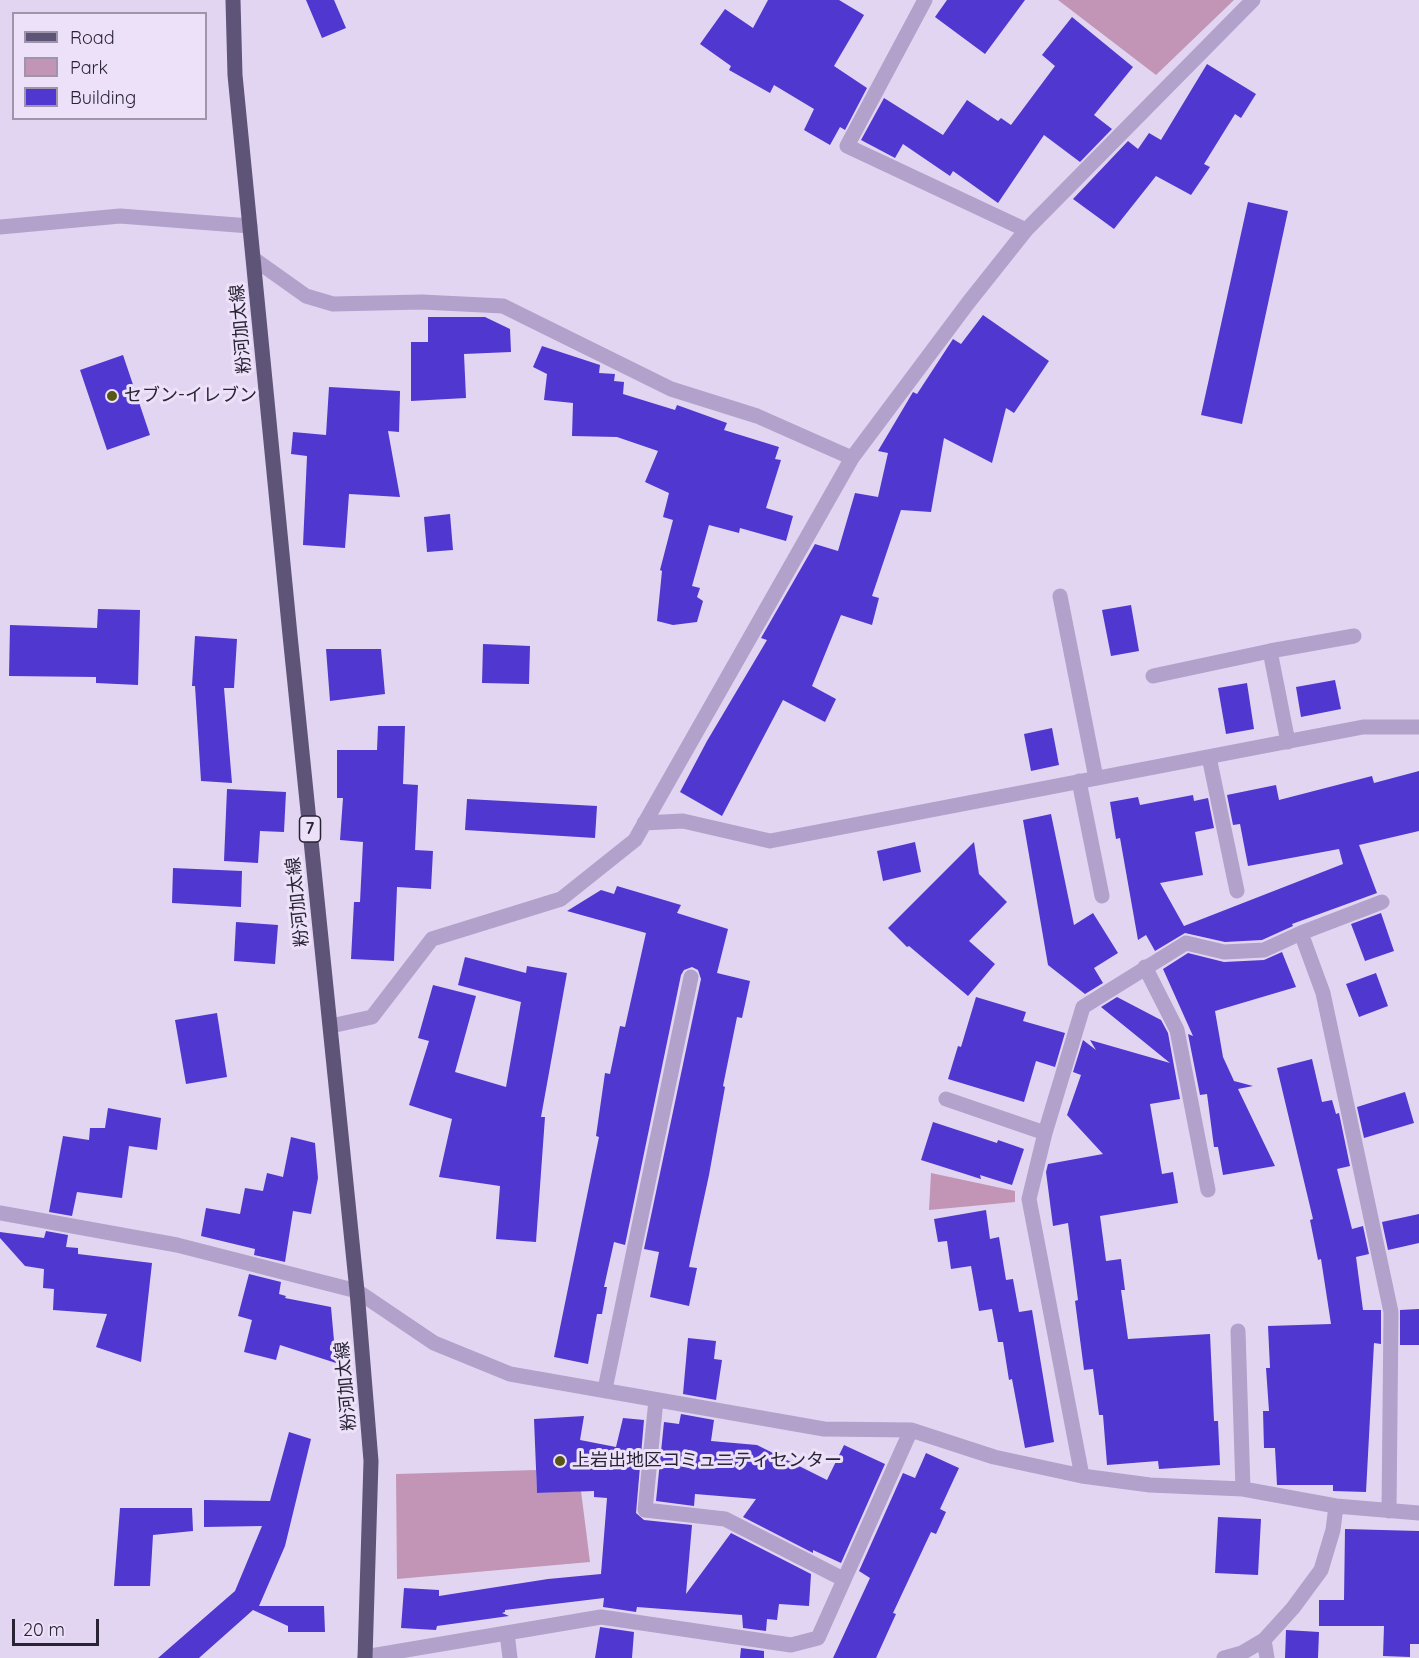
<!DOCTYPE html>
<meta charset="utf-8">
<style>
body{margin:0}
#map{position:relative;width:1419px;height:1658px;overflow:hidden;background:#e2d5f2;font-family:Quicksand,sans-serif}
canvas{display:block}
.legend{position:absolute;left:12px;top:12px;width:195px;height:108px;box-sizing:border-box;background:#ede1fa;border:2px solid #9e95ab;margin:0;padding:8px 10px;list-style:none;font-size:18px;color:#282434}
.legend li{display:flex;align-items:center;gap:12px;height:30px}
.legend b{width:30px;border:2px solid #9e95ab}
.scale{position:absolute;left:12px;top:1619px;width:87px;height:27px;box-sizing:border-box;border:3px solid #282434;border-top:0;padding-left:8px;font-size:18px;line-height:21px;white-space:nowrap;color:#282434;-webkit-text-stroke:4px #ede1fa;paint-order:stroke}
</style>
<div id="map">
<canvas width="1419" height="1658"></canvas>
<ul class="legend">
<li><b style="height:8px;background:#5d5477"></b>Road</li>
<li><b style="height:16px;background:#c295b6"></b>Park</li>
<li><b style="height:16px;background:#5037cf"></b>Building</li>
</ul>
<div class="scale">20 m</div>
</div>
<script>
const c = document.querySelector('canvas').getContext('2d');
c.lineJoin = 'round';
function fill(path, color) { c.fillStyle = color; c.fill(path, 'evenodd'); }
const shape = rows => new Path2D(rows.map(r => 'M' + r).join(''));
function trace(path, color, width, dash) { c.strokeStyle = color; c.lineWidth = width; c.lineCap = dash ? 'butt' : 'round'; c.setLineDash(dash || []); c.stroke(path); }
function label(font, color, halo, rows, align = 'center') {
  c.font = font + ' Quicksand,"Noto Sans JP",sans-serif'; c.lineWidth = 6; c.setLineDash([]); c.textBaseline = 'middle'; c.strokeStyle = halo; c.fillStyle = color; for (const [text, x, y, turn = 0] of rows) {
    c.save(); c.translate(x, y); c.rotate((+turn || 0) * Math.PI / 180); c.textAlign = isNaN(turn) ? turn : align; if (halo) c.strokeText(text, 0, 0); c.fillText(text, 0, 0); c.restore();
  }
}
const green = shape([
 [1058,0,1234,0,1156,75],
 [931,1173,1015,1191,1015,1202,929,1210],
 [536,1470,537,1493,581,1491,590,1562,397,1579,396,1474]
]);
const building = shape([
 [306,0,334,0,346,28,322,38],
 [768,0,839,0,864,15,834,66,867,88,845,130,840,127,830,145,804,130,814,109,774,85,770,93,729,70,731,66,700,44,725,9,753,28],
 [947,0,1025,0,985,54,935,17],
 [1072,17,1133,67,1094,115,1112,129,1080,162,1044,135,998,203,953,171,950,176,903,144,895,158,861,140,884,98,943,135,967,100,998,121,1001,118,1011,125,1055,66,1042,55],
 [1207,64,1256,94,1241,118,1235,114,1204,164,1210,167,1191,195,1156,176,1114,229,1073,199,1128,141,1138,149,1149,133,1161,140],
 [1248,202,1288,211,1242,424,1201,415],
 [983,315,1049,361,1014,413,1006,408,992,463,944,438,931,512,901,510,872,596,879,598,872,625,841,615,812,686,836,699,825,722,783,700,722,816,680,792,707,741,767,640,761,638,815,544,838,551,855,493,878,497,888,453,878,451,913,392,917,394,953,339,961,344],
 [428,317,485,317,510,329,511,352,464,354,466,398,411,401,411,342,428,342],
 [542,346,600,365,599,373,615,374,614,381,624,382,623,394,675,410,677,405,727,423,724,430,779,447,775,459,781,460,766,508,793,516,786,541,740,528,739,533,709,525,692,586,700,588,697,597,703,601,697,622,673,625,657,621,662,571,660,570,673,520,663,517,669,493,645,482,658,451,617,437,572,436,573,403,544,400,547,374,533,367],
 [123,355,150,435,107,450,80,370],
 [329,387,400,391,399,432,388,431,400,497,349,494,345,548,303,545,307,456,291,454,293,432,326,435],
 [450,514,453,550,427,552,424,517],
 [1131,605,1139,651,1111,656,1102,610],
 [98,609,140,610,138,685,96,683,96,677,9,676,10,625,97,628],
 [195,636,237,639,234,688,224,688,232,783,201,781,195,686,192,686],
 [483,644,530,646,529,684,482,683],
 [326,649,381,649,385,694,330,701],
 [1335,680,1341,709,1301,717,1296,687],
 [1247,683,1254,729,1226,734,1218,688],
 [378,726,405,726,403,784,418,785,415,850,433,851,431,889,397,887,394,961,351,959,354,902,360,902,363,842,340,840,343,798,337,798,337,750,377,750],
 [1052,728,1059,765,1031,771,1024,734],
 [1419,771,1419,831,1359,845,1377,893,1292,924,1293,926,1262,940,1225,942,1185,933,1155,951,1146,935,1138,940,1120,838,1116,839,1110,802,1138,797,1140,805,1193,795,1194,801,1208,798,1214,828,1195,832,1203,875,1160,883,1184,926,1343,864,1339,849,1248,866,1240,824,1233,825,1227,795,1276,785,1279,800,1372,776,1374,783],
 [227,789,286,792,284,832,260,831,258,863,224,861],
 [467,799,597,806,595,838,465,830],
 [1051,814,1074,925,1093,913,1118,953,1094,968,1103,983,1085,994,1048,965,1023,820],
 [915,842,921,872,883,881,877,851],
 [974,842,979,874,1007,902,969,941,995,964,968,996,909,946,907,947,888,928],
 [173,868,242,871,241,907,172,903],
 [617,886,681,905,677,913,728,929,717,973,750,981,742,1018,737,1017,723,1086,725,1087,709,1175,689,1267,697,1268,689,1306,650,1297,659,1252,644,1249,701,979,698,970,692,967,684,970,681,975,625,1245,614,1242,604,1287,607,1287,602,1314,597,1314,588,1364,554,1357,599,1137,596,1136,605,1073,610,1074,620,1026,625,1027,646,933,567,911,601,890,614,894],
 [1381,913,1394,951,1365,961,1351,924],
 [236,922,278,925,275,964,234,961],
 [1282,952,1296,987,1215,1011,1223,1057,1234,1081,1253,1086,1238,1089,1275,1166,1223,1175,1218,1147,1214,1147,1207,1094,1200,1095,1188,1034,1193,1036,1163,969,1188,953,1224,962,1264,960],
 [465,957,526,973,527,966,567,973,541,1117,545,1117,536,1242,496,1239,500,1186,439,1177,452,1119,409,1105,429,1041,418,1038,433,985,476,996,455,1072,506,1087,521,1002,458,985],
 [1376,973,1388,1006,1359,1017,1346,984],
 [976,997,1026,1012,1023,1021,1065,1033,1055,1067,1036,1061,1024,1102,948,1079,958,1046,961,1047],
 [1117,997,1161,1020,1168,1033,1180,1099,1150,1104,1162,1174,1173,1172,1178,1203,1100,1216,1106,1261,1121,1259,1125,1290,1121,1290,1128,1339,1210,1334,1214,1421,1218,1421,1220,1465,1159,1469,1158,1461,1107,1465,1103,1415,1099,1415,1093,1369,1084,1370,1075,1301,1078,1300,1068,1223,1053,1226,1046,1172,1048,1164,1103,1154,1067,1115,1081,1075,1073,1072,1083,1040,1096,1050,1090,1040,1170,1063,1101,1007],
 [217,1013,227,1077,186,1084,175,1020],
 [1312,1059,1322,1102,1332,1100,1336,1114,1339,1113,1350,1166,1337,1169,1352,1229,1363,1226,1369,1254,1356,1257,1363,1310,1381,1310,1381,1344,1374,1343,1366,1492,1333,1491,1333,1485,1277,1485,1275,1448,1264,1448,1263,1411,1269,1411,1266,1368,1270,1368,1268,1326,1331,1324,1321,1259,1318,1260,1310,1220,1313,1219,1277,1068],
 [1405,1092,1414,1123,1364,1138,1357,1107],
 [108,1108,161,1118,157,1150,129,1146,122,1198,77,1192,72,1216,49,1212,63,1136,89,1140,90,1128,105,1128],
 [933,1122,997,1143,998,1140,1024,1149,1012,1185,980,1175,981,1179,921,1160],
 [291,1137,315,1143,318,1178,311,1214,293,1211,285,1262,254,1255,255,1249,201,1236,206,1208,240,1214,245,1188,263,1191,267,1173,283,1177],
 [986,1210,990,1239,999,1237,1006,1280,1013,1279,1019,1312,1032,1310,1054,1442,1025,1448,1012,1379,1009,1380,1003,1342,998,1342,992,1309,979,1311,971,1266,951,1269,947,1241,938,1242,934,1219],
 [1419,1214,1419,1243,1388,1250,1382,1222],
 [46,1231,68,1235,66,1247,78,1248,78,1254,152,1263,141,1362,96,1347,107,1314,53,1310,54,1289,43,1288,44,1269,25,1266,0,1238,0,1232,44,1238],
 [249,1274,281,1282,279,1294,286,1296,285,1298,331,1307,336,1363,280,1345,276,1360,244,1352,252,1320,238,1316],
 [1419,1309,1419,1345,1400,1345,1400,1310],
 [688,1338,716,1341,714,1359,722,1360,716,1400,683,1394],
 [681,1414,714,1420,711,1441,757,1445,827,1480,844,1445,885,1464,841,1563,813,1550,813,1553,743,1517,756,1499,695,1494,694,1506,656,1501,664,1422,679,1424],
 [584,1416,580,1440,616,1447,623,1418,644,1420,636,1513,644,1520,692,1525,686,1594,731,1533,811,1574,809,1606,779,1604,777,1620,767,1619,766,1631,743,1628,742,1615,637,1607,636,1612,603,1607,604,1598,505,1610,505,1612,502,1613,509,1616,437,1626,436,1630,401,1628,404,1588,439,1590,439,1596,548,1579,601,1574,607,1498,594,1497,594,1491,537,1493,534,1419],
 [289,1432,311,1439,285,1546,259,1606,324,1606,325,1632,288,1632,288,1626,253,1610,199,1658,158,1658,235,1591,262,1526,204,1527,204,1500,270,1501],
 [926,1453,959,1468,940,1509,946,1512,936,1534,931,1532,893,1613,896,1614,876,1658,833,1658,870,1578,859,1571,903,1473,915,1478],
 [120,1508,192,1508,193,1531,153,1535,150,1586,114,1586],
 [1218,1517,1261,1519,1258,1575,1215,1573],
 [1345,1529,1419,1531,1419,1644,1410,1644,1410,1657,1383,1656,1384,1626,1319,1626,1319,1600,1344,1600],
 [600,1627,634,1632,632,1658,595,1658],
 [1286,1630,1319,1632,1318,1658,1285,1658],
 [741,1648,764,1651,764,1658,740,1658]
]);
const minor = shape([
 [925,0,847,146,1026,230],
 [0,227,120,216,250,226],
 [254,259,306,296,333,304,422,302,503,306,671,389,757,416,852,458],
 [1060,596,1096,778],
 [1270,651,1288,742],
 [1153,676,1270,651,1354,636],
 [1209,757,1237,891],
 [1079,781,1102,896],
 [644,823,683,821,770,841,1363,727,1419,727],
 [1301,933,1382,902],
 [1145,967,1177,1030,1208,1190],
 [331,1026,372,1017,432,939,561,899,635,840,852,458,968,303,1026,230,1253,0],
 [946,1099,1045,1133],
 [0,1213,177,1245,357,1291,434,1343,510,1374,824,1429,911,1430,994,1457,1082,1476,1150,1485,1243,1489,1336,1506,1419,1513],
 [1238,1331,1243,1489],
 [605,1389,691,977],
 [656,1400,645,1510,725,1519,843,1579],
 [1082,1476,1029,1199,1045,1133,1083,1007,1186,943,1224,952,1264,950,1301,933,1323,993,1391,1312,1389,1511],
 [507,1633,510,1658],
 [1264,1640,1267,1658],
 [365,1657,601,1617,791,1645,818,1638,911,1430],
 [1224,1658,1242,1653,1264,1640,1293,1608,1321,1570,1333,1530,1336,1506]
]);
const primary = shape([
 [233,0,235,75,290,635,357,1291,371,1461,365,1658]
]);
const markers = [
 [112,396,6,"#585717"],
 [560,1461,6,"#585717"]
];
const shields = [
 [310,829,21]
];
const shieldNames = [
 ["7",310,829]
];
const streetNames = [
 ["粉河加太線",241,329,-95],
 ["粉河加太線",298,902,-96],
 ["粉河加太線",346,1386,-95]
];
const poiNames = [
 ["セブン-イレブン",124,396],
 ["上岩出地区コミュニティセンター",572,1461]
];
fill(green, '#c295b6');
fill(building, '#5037cf');
trace(minor, '#b1a1cb', 15);
trace(primary, '#5d5477', 15);
for (const [x, y, r, color] of markers) { const dot = new Path2D(); dot.arc(x, y, r, 0, 2 * Math.PI); c.fillStyle = color; c.fill(dot); trace(dot, '#ede1fa', 2); }
for (const [x, y, w] of shields) { const box = new Path2D(); box.roundRect(x - w / 2, y - 13, w, 26, 4.5); c.fillStyle = '#ede1fa'; c.fill(box); trace(box, '#282434', 1.5); }
label('bold 16px', '#282434', null, shieldNames);
label('18px', '#282434', '#ede1fa', streetNames);
label('18px', '#282434', '#ede1fa', poiNames, 'left');
</script>
